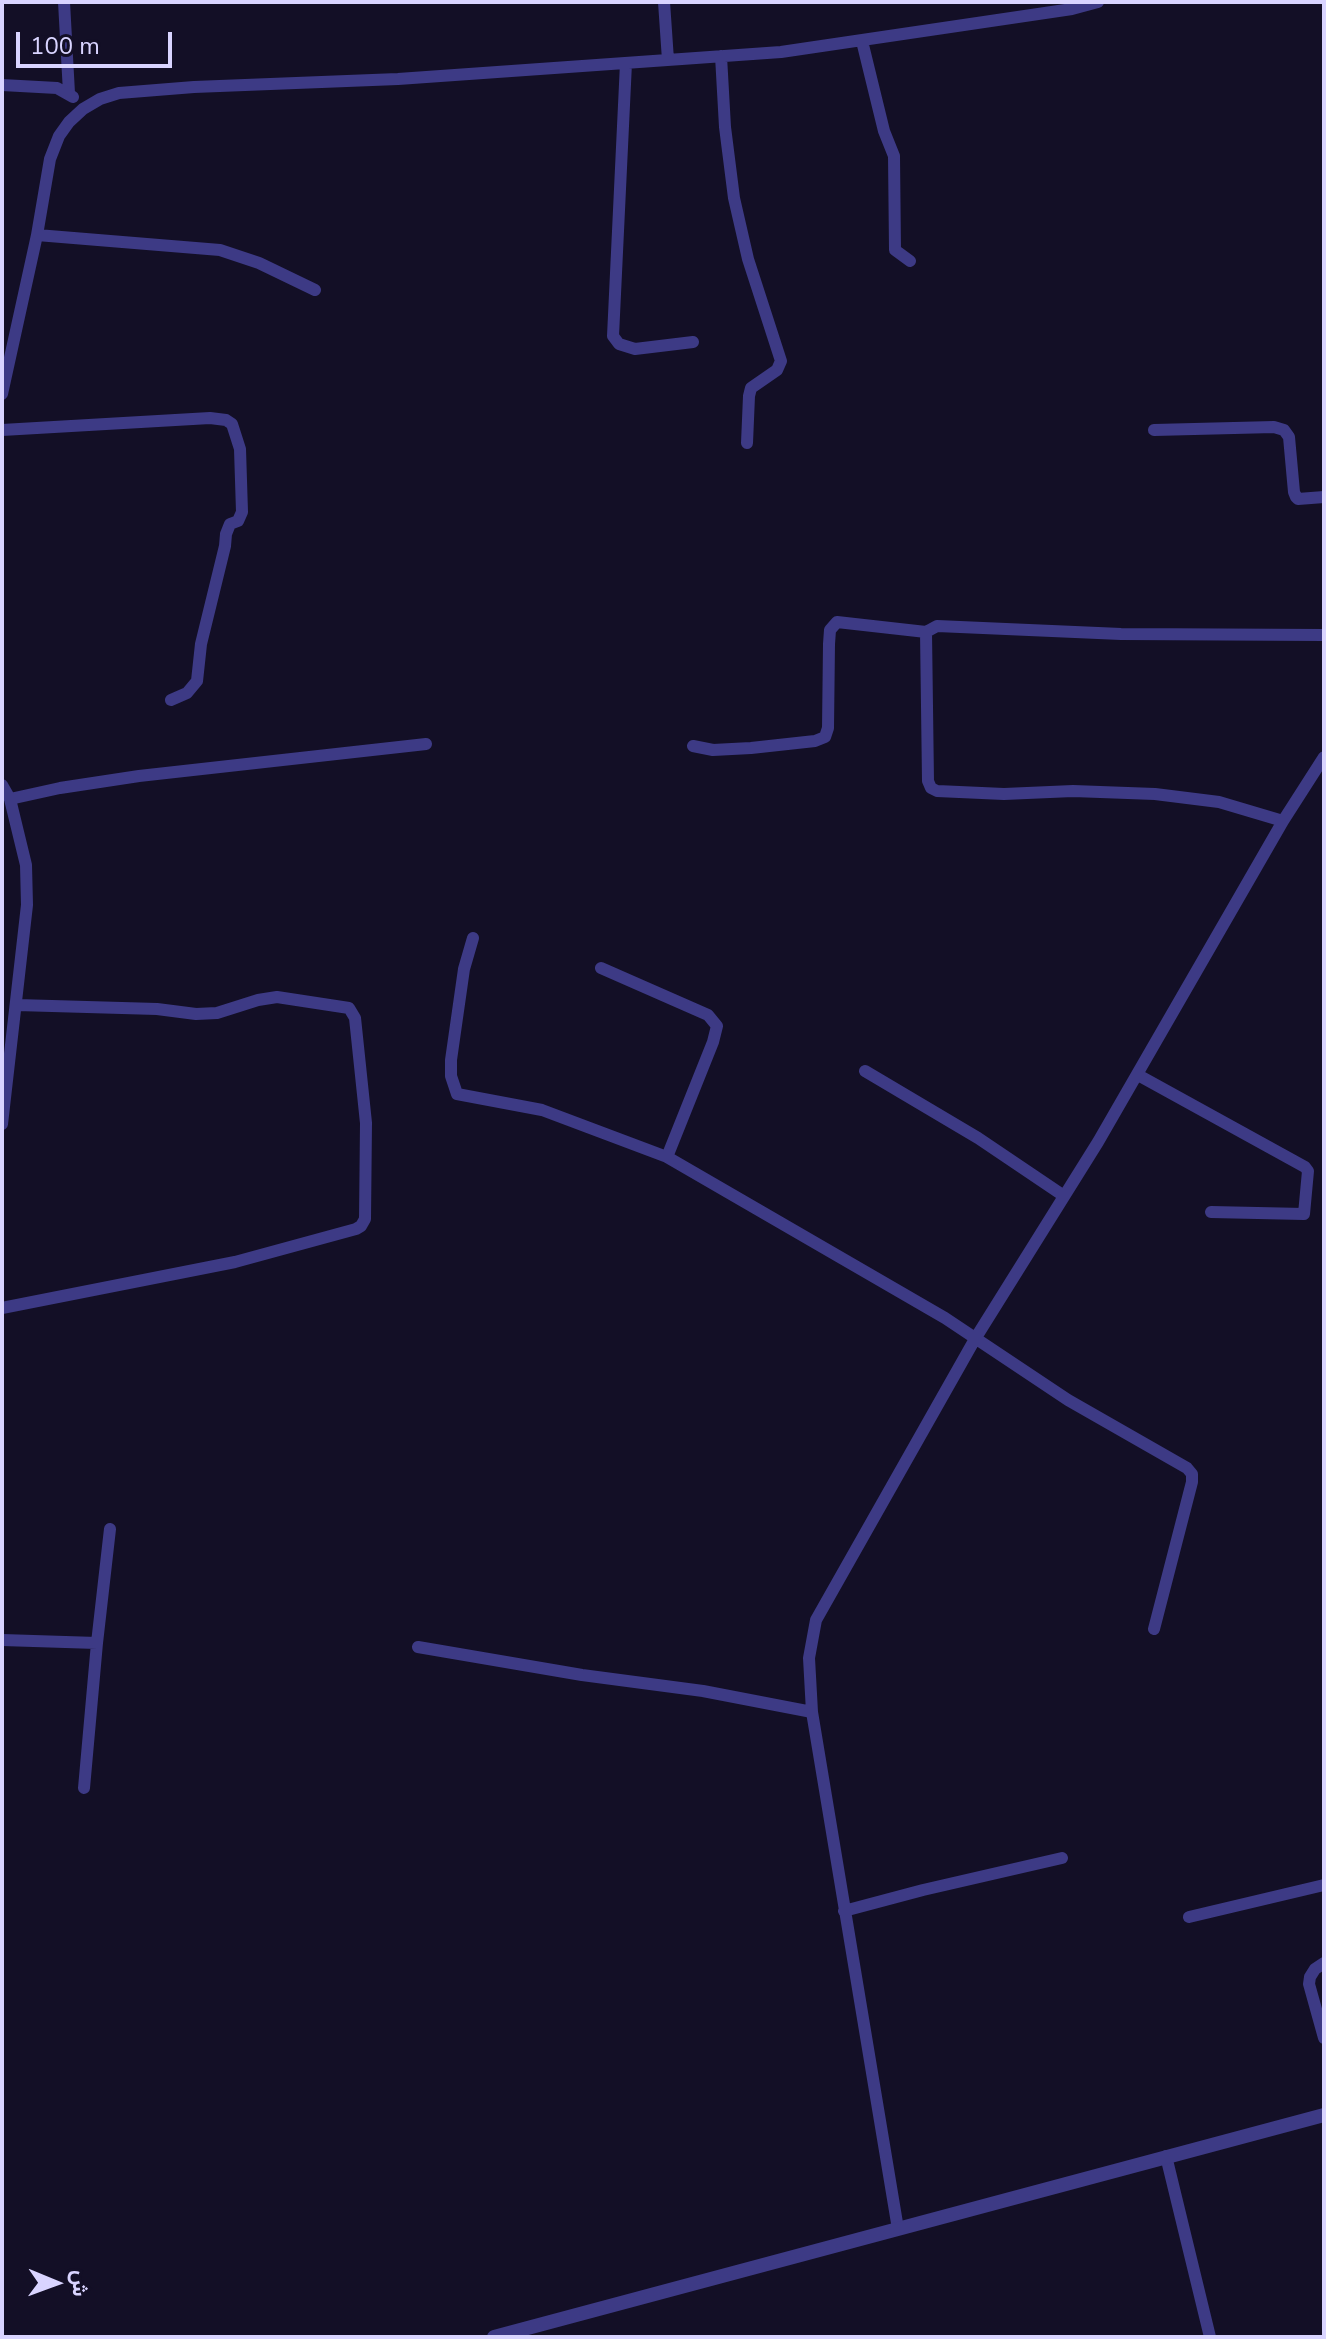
<!DOCTYPE html>
<meta charset="utf-8">
<style>
body{margin:0}
#map{position:relative;width:1326px;height:2339px;overflow:hidden;background:#130f26;font-family:"Nunito Sans",Vazirmatn,sans-serif}
canvas{display:block}
.frame{position:absolute;inset:0;border:4px solid #d9d4ff;pointer-events:none}
.north{position:absolute;left:16px;top:2243px;width:80px;height:80px;-webkit-text-stroke:6px #130f26;paint-order:stroke;rotate:91deg;font-size:22px;font-weight:700;line-height:32px;text-align:center;color:#d9d4ff}
.north::after{content:'';display:block;margin:auto;width:28px;height:36px;background:#d9d4ff;clip-path:polygon(50% 0,100% 100%,50% 72%,0 100%)}
.scale{position:absolute;left:16px;top:32px;width:156px;height:36px;box-sizing:border-box;border:4px solid #d9d4ff;border-top:0;padding-left:10px;font-size:24px;line-height:28px;white-space:nowrap;color:#d9d4ff;-webkit-text-stroke:6px #130f26;paint-order:stroke}
</style>
<div id="map">
<canvas width="1326" height="2339"></canvas>
<div class="frame"></div>
<div class="north">ش</div>
<div class="scale">100 m</div>
</div>
<script>
const c = document.querySelector('canvas').getContext('2d');
c.lineJoin = 'round';
const shape = rows => new Path2D(rows.map(r => 'M' + r).join(''));
function trace(path, color, width, dash) { c.strokeStyle = color; c.lineWidth = width; c.lineCap = dash ? 'butt' : 'round'; c.setLineDash(dash || []); c.stroke(path); }
const minor = shape([
 [64,2,69,93],
 [664,2,668,60],
 [862,41,884,131,894,156,895,250,910,261],
 [721,56,725,127,734,198,748,259,781,361,777,370,751,388,749,396,747,443],
 [626,63,613,336,619,344,635,349,693,342],
 [2,85,57,88,73,97],
 [37,235,220,250,259,263,315,290],
 [2,394,37,235,50,159,59,136,69,122,83,109,100,99,119,93,194,87,398,79,781,52,1072,9,1098,2],
 [2,430,210,418,226,420,232,424,240,449,242,512,238,521,230,524,226,534,225,546,201,644,197,681,187,693,171,700],
 [1154,430,1274,427,1284,430,1289,437,1294,492,1296,497,1298,499,1324,497],
 [926,632,928,781,931,788,937,791,1004,794,1073,791,1155,794,1219,802,1283,821],
 [693,746,713,750,751,748,815,741,825,737,828,728,829,644,830,630,837,622,926,632,937,626,1121,634,1324,635],
 [2,785,10,799,26,865,27,905,2,1124],
 [10,799,60,788,139,776,426,744],
 [473,938,464,969,451,1060,451,1076,457,1094,542,1110,667,1157,945,1318,1068,1400,1187,1468,1192,1474,1192,1482,1154,1629],
 [601,968,708,1015,717,1026,713,1042,667,1157],
 [865,1071,978,1138,1064,1196],
 [1138,1075,1305,1167,1308,1171,1304,1214,1211,1212],
 [2,1308,235,1262,356,1229,361,1226,365,1219,366,1123,355,1018,349,1008,277,997,258,1000,217,1013,196,1014,157,1009,17,1005],
 [2,1640,97,1643,110,1529],
 [418,1647,582,1675,703,1691,812,1712],
 [84,1788,97,1643],
 [844,1911,923,1890,1062,1858],
 [1189,1917,1324,1885],
 [1324,1963,1315,1969,1310,1977,1309,1984,1324,2038],
 [1166,2156,1210,2337],
 [898,2229,812,1712,809,1658,816,1620,975,1339,1098,1142,1283,821,1324,757]
]);
const tertiary = shape([
 [494,2337,1324,2115]
]);
trace(minor, '#3d3a85', 12);
trace(tertiary, '#3d3a85', 14);
</script>
